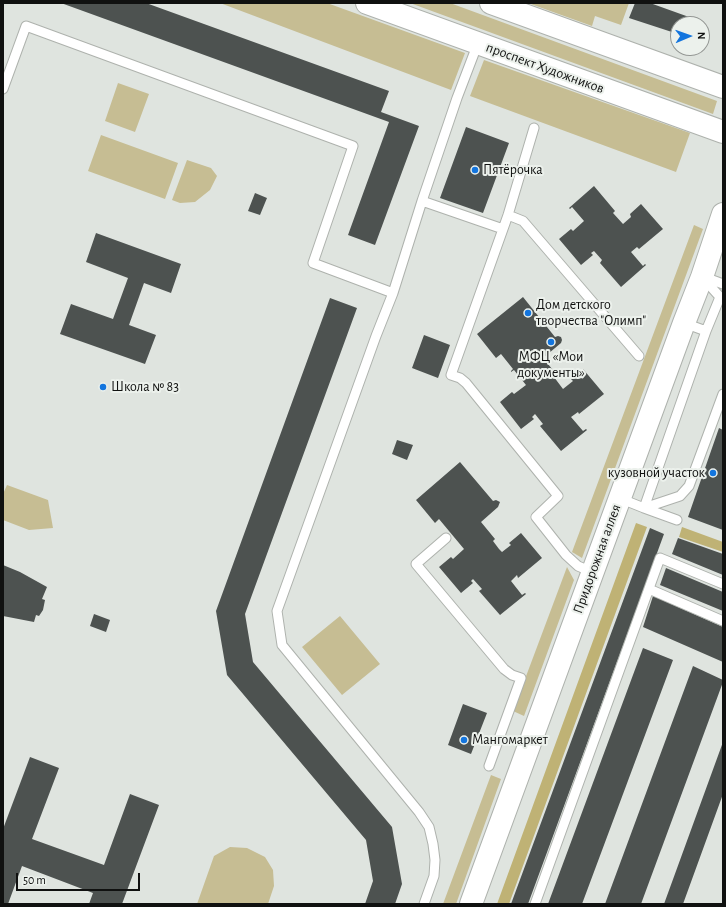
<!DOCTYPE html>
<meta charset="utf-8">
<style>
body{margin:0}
#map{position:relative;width:726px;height:907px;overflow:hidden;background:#dfe4df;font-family:"Alegreya Sans",sans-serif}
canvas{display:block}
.frame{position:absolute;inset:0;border:4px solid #101110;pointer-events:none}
.north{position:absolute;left:670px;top:16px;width:40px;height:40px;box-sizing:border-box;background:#ecf1ec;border:1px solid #949794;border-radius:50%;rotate:88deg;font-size:11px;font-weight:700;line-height:16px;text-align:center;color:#101110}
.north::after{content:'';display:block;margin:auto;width:14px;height:18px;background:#1375de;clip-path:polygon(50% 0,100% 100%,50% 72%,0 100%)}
.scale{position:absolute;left:16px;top:873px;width:124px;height:18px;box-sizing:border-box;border:2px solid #101110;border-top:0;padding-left:5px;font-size:12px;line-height:14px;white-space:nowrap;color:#101110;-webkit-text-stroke:3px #ecf1ec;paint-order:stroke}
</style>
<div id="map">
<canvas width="726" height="907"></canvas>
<div class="frame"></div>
<div class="north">N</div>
<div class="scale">50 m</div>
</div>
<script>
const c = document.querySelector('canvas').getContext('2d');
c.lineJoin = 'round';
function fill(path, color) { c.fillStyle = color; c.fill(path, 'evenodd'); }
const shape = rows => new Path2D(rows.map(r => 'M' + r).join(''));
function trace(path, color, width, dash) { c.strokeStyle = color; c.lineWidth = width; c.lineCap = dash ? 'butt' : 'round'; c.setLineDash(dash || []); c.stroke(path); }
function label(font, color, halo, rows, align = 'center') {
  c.font = font + ' "Alegreya Sans",sans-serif'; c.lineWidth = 4; c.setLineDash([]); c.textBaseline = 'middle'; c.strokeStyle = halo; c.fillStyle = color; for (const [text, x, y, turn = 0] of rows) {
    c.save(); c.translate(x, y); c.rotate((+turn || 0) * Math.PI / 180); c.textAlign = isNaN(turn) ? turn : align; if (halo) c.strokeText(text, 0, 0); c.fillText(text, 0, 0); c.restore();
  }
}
const green = shape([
 [220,3,327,3,465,53,451,90],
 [410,3,450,3,717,101,713,114],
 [528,3,629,3,621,25,595,16,592,26],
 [484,60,690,133,676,172,470,96],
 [118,83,149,94,135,132,105,121],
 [101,135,178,163,165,199,88,171],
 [187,160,211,168,217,176,210,190,195,202,180,203,172,200],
 [694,225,703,229,582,558,572,552],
 [7,485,48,500,53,528,29,530,3,520,3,494],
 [567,567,574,580,524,716,513,711],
 [340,616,380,664,342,695,302,647],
 [491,775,501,779,456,904,443,904],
 [230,847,247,848,265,857,273,870,274,886,268,904,197,904,214,856]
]);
const forest = shape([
 [636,523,647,527,509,904,497,904],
 [682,527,723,542,723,552,679,537]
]);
const building = shape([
 [61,3,146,3,389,91,381,112,419,126,375,245,348,235,389,122],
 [635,3,650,3,689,17,686,24,678,24,678,34,629,18],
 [466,127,509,143,483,213,440,198],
 [594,186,615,211,613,213,623,224,631,217,630,214,641,204,663,229,639,249,637,247,631,252,643,266,645,264,646,265,621,287,600,263,602,260,594,251,591,253,593,255,581,265,559,239,571,229,573,231,584,221,572,207,570,209,569,208],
 [255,193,267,198,260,215,248,211],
 [96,233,181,264,171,293,144,283,129,325,156,335,145,364,60,334,71,304,113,319,128,278,86,262],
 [523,297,555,337,558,336,561,337,562,340,561,343,543,358,557,375,554,377,563,389,573,381,571,379,583,369,604,394,579,414,578,412,571,417,583,431,586,429,587,430,561,451,540,426,543,424,535,414,532,417,534,419,521,429,500,402,512,392,514,394,526,385,514,370,511,372,511,371,513,369,501,354,496,358,477,334],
 [330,298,357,308,245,614,253,662,392,827,402,884,395,904,365,904,373,881,366,840,227,675,216,611],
 [424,335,450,345,438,378,412,368],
 [719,428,723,430,723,530,688,517],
 [397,440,413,445,407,460,392,454],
 [460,462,493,501,496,500,500,502,498,507,481,522,495,539,493,541,499,549,502,552,511,545,509,543,521,533,542,558,518,578,517,575,511,581,522,595,525,593,526,594,500,615,479,591,482,589,473,579,471,581,473,583,461,593,439,567,451,557,453,559,464,549,439,519,435,523,416,500],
 [650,528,664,534,528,904,511,904],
 [678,538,723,554,723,575,672,554],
 [3,565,20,572,47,587,42,599,45,600,43,610,39,616,36,615,34,622,3,616],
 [666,568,723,592,723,611,660,585],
 [653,596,723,627,723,662,643,627],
 [94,614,110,620,106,632,90,626],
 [643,648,673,660,582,904,548,904],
 [693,666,723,680,723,682,641,904,605,904],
 [463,704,487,713,471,754,448,745],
 [723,742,723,794,683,904,664,904],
 [30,757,59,768,32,839,104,865,130,794,159,805,122,904,89,904,93,893,22,866,8,904,3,904,3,829]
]);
const lane = shape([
 [3,89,26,26,353,146,313,263,393,293,376,336,277,611,282,645,419,812,429,827,433,844,435,860,434,876,424,904],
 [534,128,508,215,451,375,460,378,466,383,558,496,536,517,566,555,578,566,592,572],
 [422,201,503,229],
 [508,215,523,221,639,356],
 [704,277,723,284],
 [703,278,720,297,723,298],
 [393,293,422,201,457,98,478,43],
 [684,323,706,331],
 [619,498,644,508,706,331,720,297],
 [644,508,680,496,689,486,723,394],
 [644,508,677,520],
 [446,538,416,564,504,669,512,675,521,678,489,766],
 [649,589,723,621],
 [535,904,660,558,723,584]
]);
const secondary = shape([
 [367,3,723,132],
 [491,3,723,87],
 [471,904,684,323,702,277,723,214]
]);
const markers = [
 [475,170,4,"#1375de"],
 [528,313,4,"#1375de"],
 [551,342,4,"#1375de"],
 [103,387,4,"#1375de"],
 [713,473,4,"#1375de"],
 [464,740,4,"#1375de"]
];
const streetNames = [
 ["проспект Художников",545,68,20],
 ["Придорожная аллея",597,559,-70]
];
const poiNames = [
 ["Пятёрочка",483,170],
 ["Дом детского",536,305],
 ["творчества \"Олимп\"",536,321],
 ["МФЦ «Мои",551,357,"center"],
 ["документы»",551,373,"center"],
 ["Школа № 83",111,387],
 ["кузовной участок",705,473,"right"],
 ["Мангомаркет",472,740]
];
fill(green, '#c6bd93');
fill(forest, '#bfb275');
fill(building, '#4d5250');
trace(lane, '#aeb2ad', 11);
trace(secondary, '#aeb2ad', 24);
trace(lane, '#fff', 9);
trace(secondary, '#fff', 22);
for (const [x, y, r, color] of markers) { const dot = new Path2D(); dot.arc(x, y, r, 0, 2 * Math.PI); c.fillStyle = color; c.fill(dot); trace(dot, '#ecf1ec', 1.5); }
label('14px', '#101110', '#ecf1ec', streetNames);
label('14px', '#101110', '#ecf1ec', poiNames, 'left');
</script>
